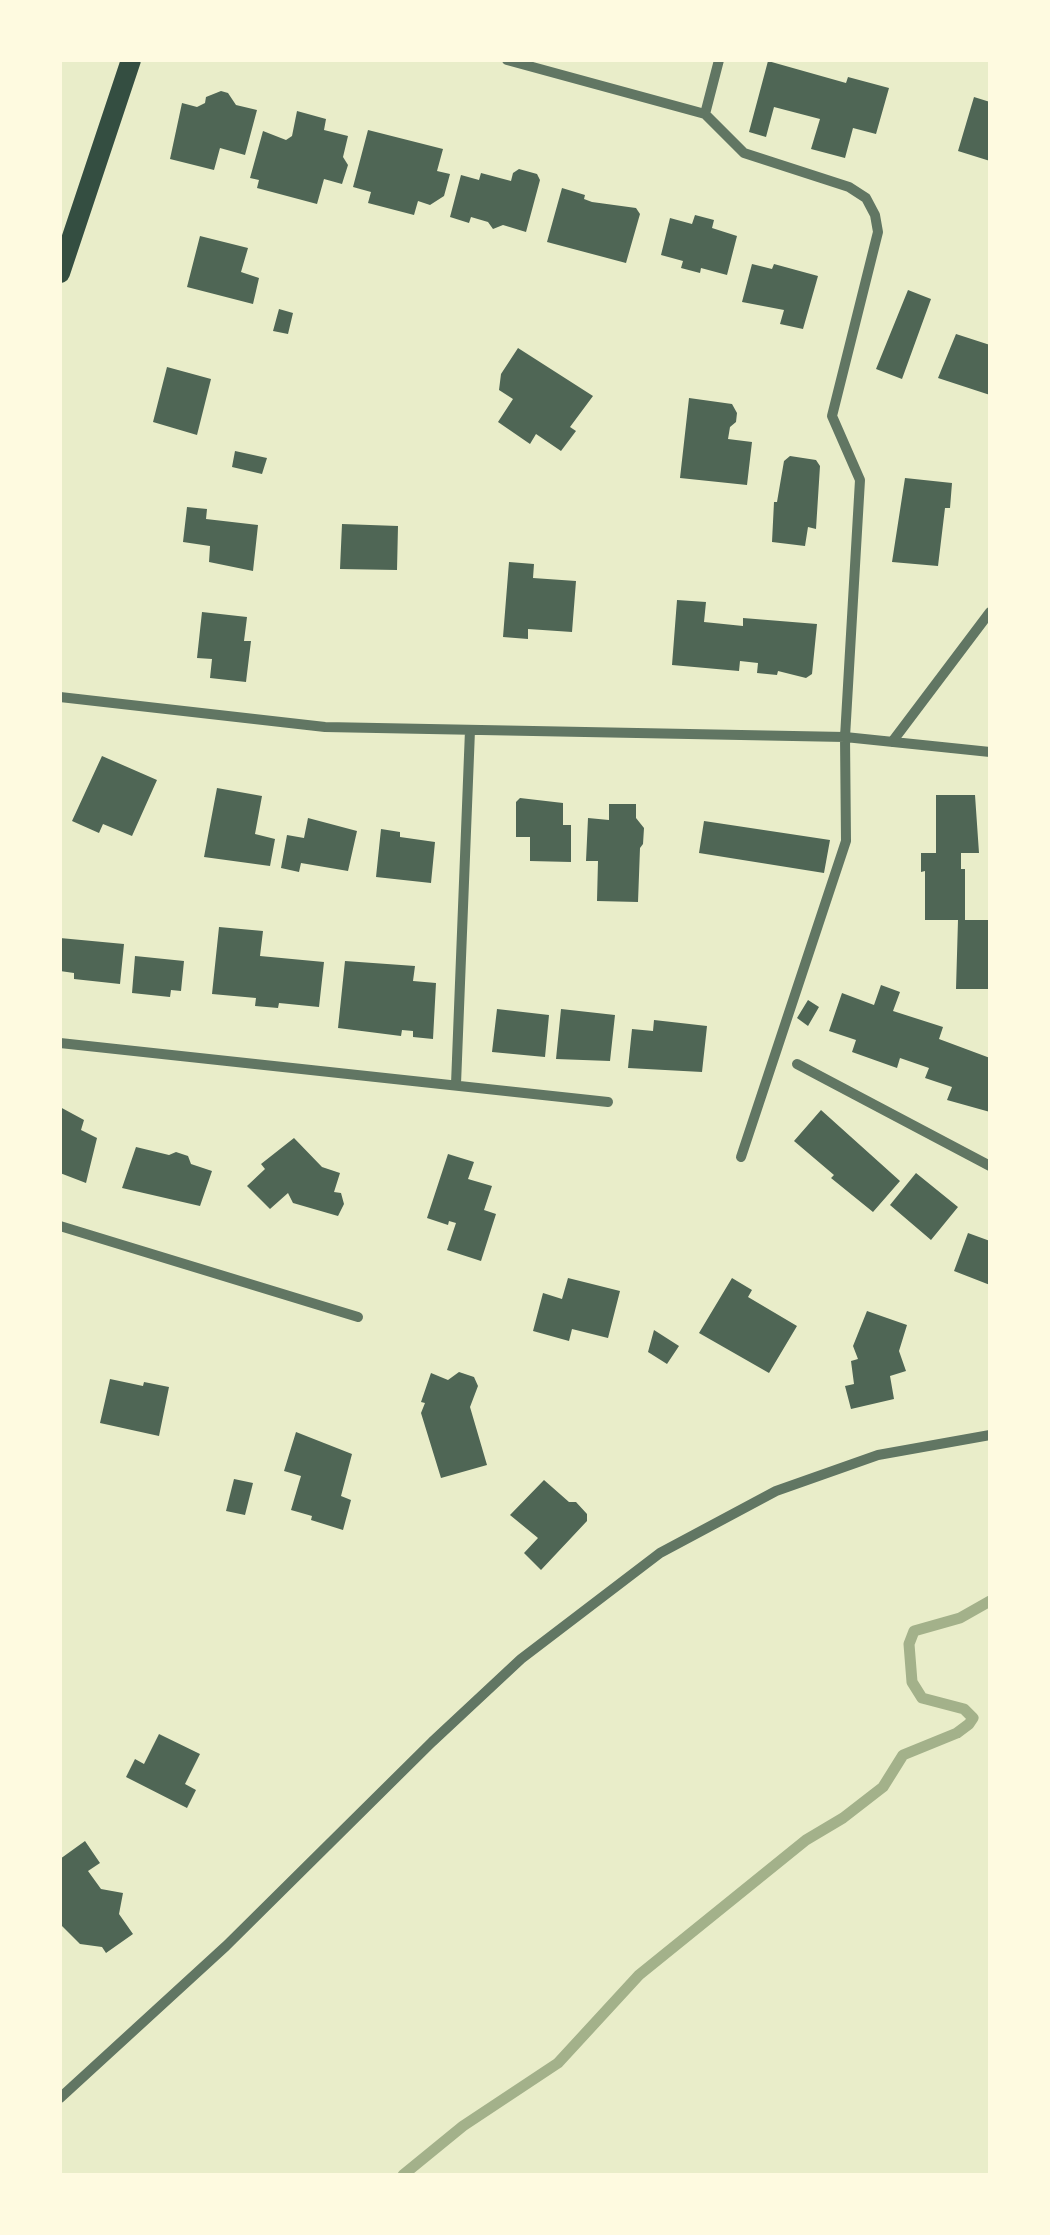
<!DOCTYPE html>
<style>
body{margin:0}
#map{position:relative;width:1050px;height:2235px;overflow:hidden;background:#e9edc9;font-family:Raleway,sans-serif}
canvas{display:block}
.frame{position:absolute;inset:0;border:62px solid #fefae0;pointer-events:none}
</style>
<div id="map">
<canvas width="1050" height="2235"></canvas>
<div class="frame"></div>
</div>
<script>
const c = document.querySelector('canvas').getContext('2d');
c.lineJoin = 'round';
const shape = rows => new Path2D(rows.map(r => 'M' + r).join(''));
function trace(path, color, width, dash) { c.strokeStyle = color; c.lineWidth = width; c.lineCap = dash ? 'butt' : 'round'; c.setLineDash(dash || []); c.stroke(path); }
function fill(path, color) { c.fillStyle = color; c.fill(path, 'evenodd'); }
const stream = shape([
 [403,2175,463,2126,558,2063,639,1975,806,1840,843,1818,883,1787,903,1755,957,1733,969,1724,973,1718,964,1709,922,1698,912,1682,909,1644,914,1631,960,1618,990,1601]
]);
const building = shape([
 [768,61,846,83,848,77,889,88,876,134,853,128,845,158,811,149,820,119,774,107,766,137,749,132],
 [221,91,228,93,236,105,257,110,245,155,220,148,214,170,170,159,182,103,197,107,205,103,206,97],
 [974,97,990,102,990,161,958,151],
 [297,111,326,119,324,130,348,136,343,157,348,165,342,184,324,179,317,204,257,188,259,180,250,178,263,131,286,140,292,136],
 [368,130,443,149,437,171,450,174,444,196,430,205,418,201,414,215,368,203,371,192,353,187],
 [519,169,537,174,540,180,526,232,503,225,493,229,488,222,471,217,469,223,450,217,461,175,479,180,481,173,511,181,513,173],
 [562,188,585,195,584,199,592,202,636,208,640,214,626,263,547,242],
 [695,215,714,220,712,228,737,236,727,275,701,268,700,273,681,268,683,261,661,255,670,218,692,224],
 [200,236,248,248,241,272,259,278,253,304,187,287],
 [752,264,772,269,774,264,818,276,803,329,780,324,784,310,742,302],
 [908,290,931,299,902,379,876,369],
 [279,309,293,313,288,334,273,331],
 [956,334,990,345,990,395,938,378],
 [518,348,593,396,570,427,576,431,561,451,536,434,530,444,498,422,513,399,499,390,501,374],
 [167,367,211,379,197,435,153,422],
 [689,398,732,404,737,413,736,422,730,427,728,439,752,442,747,485,680,478],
 [235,451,267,458,262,474,232,467],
 [790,456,816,460,820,466,816,529,808,527,805,546,772,542,774,502,777,502,784,461],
 [905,478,952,483,950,508,945,508,938,566,892,562],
 [187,507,207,509,206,519,258,525,253,571,209,562,210,546,183,542],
 [342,524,398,526,397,570,340,569],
 [509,562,534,564,533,578,576,581,572,632,528,629,528,639,503,637],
 [677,600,706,602,704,622,743,626,743,618,817,624,812,674,806,678,778,671,777,675,757,673,758,663,740,661,739,671,672,665],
 [202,612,247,617,244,641,251,641,246,682,210,678,212,659,197,658],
 [102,756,157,780,132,836,103,824,99,833,72,821],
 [217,788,262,796,255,834,275,839,270,866,204,857],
 [936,795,975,795,979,853,961,853,961,869,965,869,965,920,990,920,990,989,956,989,958,920,925,920,925,871,921,872,921,853,936,853],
 [520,798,563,803,563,825,571,825,571,862,530,861,530,837,516,837,516,802],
 [609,804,636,804,636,818,644,828,643,844,640,848,638,902,597,901,598,861,586,861,588,818,609,820],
 [308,818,357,831,348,871,301,863,299,872,281,868,287,835,304,838],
 [704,821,830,840,824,873,699,853],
 [381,829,400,832,400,837,435,842,431,883,376,877],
 [219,927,263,931,260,956,324,962,319,1007,279,1003,278,1008,255,1006,256,998,212,994],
 [60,938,124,944,120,984,74,979,74,973,60,971],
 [135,956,184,961,181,991,171,990,170,997,132,993],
 [345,961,415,966,413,981,436,983,433,1039,413,1037,413,1031,402,1030,401,1036,338,1028],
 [881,985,900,992,893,1011,943,1027,939,1039,990,1058,990,1112,947,1100,952,1087,925,1078,929,1068,900,1058,897,1068,852,1052,856,1040,829,1031,842,993,874,1005],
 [808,1000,819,1007,808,1026,797,1018],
 [497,1009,549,1015,545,1057,492,1052],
 [561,1009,615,1015,610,1061,556,1059],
 [654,1020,707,1026,702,1072,628,1068,632,1029,653,1031],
 [60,1107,84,1120,81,1130,97,1138,86,1183,60,1173],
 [821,1110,900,1181,873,1212,831,1178,834,1175,794,1141],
 [294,1138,322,1167,340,1173,334,1192,341,1193,344,1204,338,1216,293,1203,288,1193,270,1209,247,1186,265,1169,261,1164],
 [136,1147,169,1155,176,1152,188,1156,191,1164,212,1171,200,1206,122,1188],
 [448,1154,474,1162,468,1179,492,1186,484,1210,496,1214,481,1261,447,1250,456,1223,449,1221,448,1225,427,1218],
 [916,1173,958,1207,931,1240,890,1205],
 [968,1233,990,1241,990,1285,954,1271],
 [568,1278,620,1291,608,1338,572,1329,569,1341,533,1331,543,1293,562,1299],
 [732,1278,752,1290,748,1297,797,1326,769,1373,699,1333],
 [867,1311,907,1325,899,1351,906,1371,890,1376,894,1399,851,1409,845,1386,854,1384,851,1361,858,1359,853,1346],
 [654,1330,679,1346,667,1364,648,1352],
 [459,1372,474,1377,478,1386,470,1407,487,1465,441,1478,421,1413,425,1403,421,1402,431,1373,448,1380],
 [110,1379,143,1386,144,1382,169,1387,159,1436,100,1423],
 [296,1432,352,1454,341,1496,351,1500,343,1530,311,1520,312,1516,291,1510,301,1476,284,1471],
 [234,1479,253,1483,245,1515,226,1511],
 [544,1480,569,1502,576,1502,587,1514,587,1521,541,1570,524,1553,538,1538,510,1515],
 [159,1734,200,1754,185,1784,196,1790,187,1808,126,1777,135,1759,144,1764],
 [85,1841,100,1863,88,1871,101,1889,123,1893,119,1914,133,1934,106,1953,102,1947,80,1944,60,1924,60,1859]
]);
const minor = shape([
 [507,60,705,114,744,153,849,187,866,198,875,215,878,232,832,416,860,480,845,737,846,841,741,1157],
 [705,114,719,60],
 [60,697,325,727,845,737,990,752],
 [892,742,990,612],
 [60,1043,608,1102],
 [797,1064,990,1166],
 [456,1084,470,730],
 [60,1226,358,1317],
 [60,2098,226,1946,432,1742,521,1659,660,1553,776,1491,878,1455,990,1435]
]);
const secondary = shape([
 [60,273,131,60]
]);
trace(stream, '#a3b18a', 11);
fill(building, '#4f6655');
trace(minor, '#617663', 10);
trace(secondary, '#344e41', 20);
</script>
